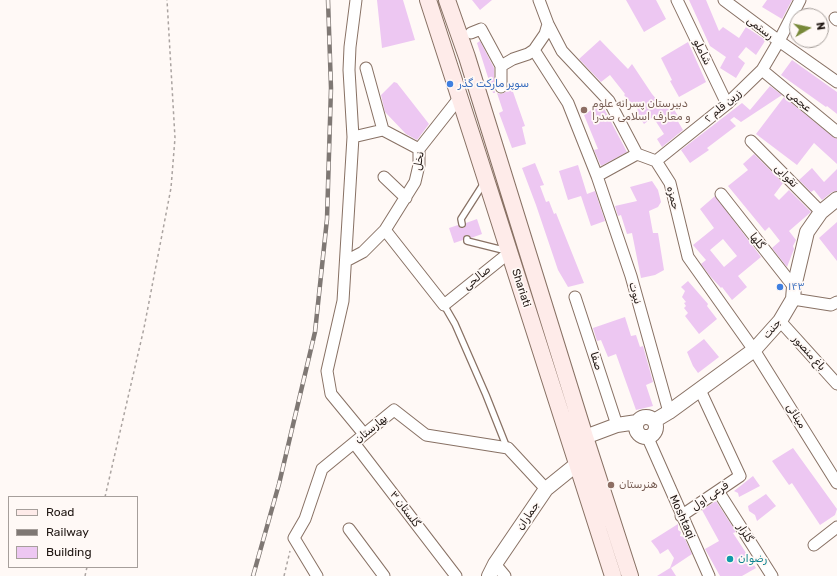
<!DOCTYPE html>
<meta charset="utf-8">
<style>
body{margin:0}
#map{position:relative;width:837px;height:576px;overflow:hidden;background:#fff9f6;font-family:Rubik,sans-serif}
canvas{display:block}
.legend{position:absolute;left:8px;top:496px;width:130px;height:72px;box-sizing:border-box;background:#fff9f6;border:1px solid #a69f9b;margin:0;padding:5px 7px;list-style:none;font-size:12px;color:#201713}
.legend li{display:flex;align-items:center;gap:8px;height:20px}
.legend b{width:20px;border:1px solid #a69f9b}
.north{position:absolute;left:789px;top:8px;width:40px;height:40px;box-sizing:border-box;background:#fff9f6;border:1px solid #a69f9b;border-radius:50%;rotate:81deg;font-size:11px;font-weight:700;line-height:16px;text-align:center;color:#201713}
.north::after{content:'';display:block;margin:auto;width:14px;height:18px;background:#788939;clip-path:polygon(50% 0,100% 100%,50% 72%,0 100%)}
</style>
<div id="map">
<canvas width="837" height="576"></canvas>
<ul class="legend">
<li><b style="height:5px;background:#feebe9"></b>Road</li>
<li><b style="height:5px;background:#7f7874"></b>Railway</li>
<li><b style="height:11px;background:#edc7f2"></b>Building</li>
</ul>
<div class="north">N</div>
</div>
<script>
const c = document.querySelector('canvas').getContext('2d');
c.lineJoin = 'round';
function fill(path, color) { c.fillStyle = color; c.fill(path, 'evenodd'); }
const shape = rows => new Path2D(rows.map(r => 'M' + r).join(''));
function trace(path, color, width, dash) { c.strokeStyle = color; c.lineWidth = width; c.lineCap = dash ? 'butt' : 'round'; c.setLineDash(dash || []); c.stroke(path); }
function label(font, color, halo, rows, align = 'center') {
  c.font = font + ' Rubik,"Noto Naskh Arabic",sans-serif'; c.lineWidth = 3.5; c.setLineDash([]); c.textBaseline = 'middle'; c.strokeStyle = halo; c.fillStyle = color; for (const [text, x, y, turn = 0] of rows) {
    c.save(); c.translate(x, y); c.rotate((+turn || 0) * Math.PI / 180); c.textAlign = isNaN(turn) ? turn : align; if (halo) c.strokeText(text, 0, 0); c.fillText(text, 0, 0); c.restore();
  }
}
const building = shape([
 [377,0,403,0,415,40,382,48],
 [472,0,492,0,480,10],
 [626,0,656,0,666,19,644,32],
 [689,0,706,0,719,31,723,27,739,38,746,27,764,39,765,41,756,55,746,47,738,57,745,63,736,78,720,68,726,57,710,46],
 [767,0,792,0,782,19,762,7],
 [600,40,628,69,632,64,652,94,663,107,670,103,678,116,676,118,683,130,662,147,657,139,664,134,653,117,644,124,636,112,638,110,624,95,625,94,610,75,601,82,579,59],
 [480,41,494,68,494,87,495,93,493,93,477,43],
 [688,42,706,82,679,97,670,81,672,80,661,58],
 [792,60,837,92,837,114,827,106,826,107,781,75],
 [394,82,397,83,429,124,417,140,406,134,385,112,381,95],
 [509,86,509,90,512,89,525,126,522,127,526,144,512,148,499,113,503,111,497,93,501,94,504,93,507,91],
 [770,86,782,95,741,122,734,117,730,120,736,126,707,148,709,150,690,163,681,150,742,103,750,110],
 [784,97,833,137,837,139,837,164,814,143,797,165,756,134],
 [601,103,627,152,601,166,594,150,598,149,584,115],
 [754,154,783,183,774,195,779,200,789,190,811,212,789,231,796,240,793,246,794,249,787,267,772,248,780,241,769,227,765,231,728,186,748,170,743,164],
 [535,163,544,185,540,186,546,202,549,201,554,214,556,213,584,283,568,287,558,270,536,205,522,168],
 [578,165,587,194,595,191,605,221,591,226,581,196,568,200,559,171],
 [812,168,824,182,837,169,837,191,832,192,822,200,814,190,811,192,799,180],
 [652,181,658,190,661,202,658,207,649,211,653,233,658,233,664,270,655,275,641,278,632,233,627,234,621,215,618,216,615,206,637,201,630,187],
 [715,196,761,257,738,276,747,287,732,300,722,287,721,288,710,276,701,264,706,260,693,245,714,228,700,209],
 [723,239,737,256,724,267,710,250],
 [477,219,482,234,471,238,469,235,465,235,463,240,454,243,449,228,458,225,460,228,463,228,466,226,466,223],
 [837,222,837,261,819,238],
 [688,281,708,304,707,306,717,319,699,334,685,316,688,313,684,308,686,306,684,303,686,302,682,297,685,291,681,287],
 [625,317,631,336,636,335,640,347,643,346,653,382,646,385,653,406,636,410,616,354,608,357,601,340,597,341,593,328],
 [704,339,719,357,698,373,693,366,687,352],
 [793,448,837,509,835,515,820,525,792,483,789,485,772,461],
 [753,476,760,486,739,497,738,493,734,491],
 [766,494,776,506,757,521,755,515,749,511,748,506],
 [716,501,736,532,733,533,756,568,742,576,720,576,705,549,719,541,702,510],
 [678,524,678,530,681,532,680,536,684,537,692,554,671,568,676,576,657,576,670,568,674,558,668,549,660,554,658,550,651,541]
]);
const path = shape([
 [105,497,144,328,171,188,175,138,167,0],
 [85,576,87,567],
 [284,576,290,551]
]);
const service = shape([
 [462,224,461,219,484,183],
 [467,239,467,241,507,251],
 [444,305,455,324,486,395,507,448]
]);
const minor = shape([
 [356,0,350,47,349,70,353,137,343,301,327,371,331,394,364,434],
 [539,0,548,24,562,51,609,101,637,154,656,161,670,183,688,257,754,350,837,483],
 [677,0,727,104],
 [724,0,779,41,837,82],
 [835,18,837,20],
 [471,33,481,29,501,66,513,59,528,54,534,50,545,34,548,24],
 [534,50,568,103,597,176,631,276,669,412],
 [501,66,501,87],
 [366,68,383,130],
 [762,70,837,132],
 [353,137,383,130,419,149],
 [751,141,821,212],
 [656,161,727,104,762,70,779,41,800,0],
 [597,176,637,154],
 [384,177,406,198],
 [721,194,794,287],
 [385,230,444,305,510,252],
 [346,261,363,252,385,230,415,182,419,165,419,149,460,97],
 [575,297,617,425],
 [793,299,831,305,837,302],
 [780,321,837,384],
 [647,436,709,576],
 [354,443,456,576],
 [718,491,772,576],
 [681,516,740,476,700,390],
 [349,529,384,576],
 [814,545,837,527],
 [495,564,505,576],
 [317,576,294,538,305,519,322,469,394,410,426,435,508,448,546,489]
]);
const tertiary = shape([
 '636 427a10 10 0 1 1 20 0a10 10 0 1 1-20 0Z',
 [654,421,669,412,754,350,780,321,793,299,794,287,807,232,821,212,837,199],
 [585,437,617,425,637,422],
 [489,576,495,564,546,489,577,464]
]);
const secondary = shape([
 [428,0,473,139,613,576],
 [447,0,467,57,585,437,630,576]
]);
const rail = shape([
 [253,576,279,484,315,332,327,219,331,88,328,0]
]);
const markers = [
 [450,84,4,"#3f7fe0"],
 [584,110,4,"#8d6e63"],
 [780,287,4,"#3f7fe0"],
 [611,485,4,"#8d6e63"],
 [730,559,4,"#0f9aa8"]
];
const streetNames = [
 ["رستمی",760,28,37],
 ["شاملو",702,52,64],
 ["عجمی",799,101,39],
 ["زرین قلم ۲",723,106,-41],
 ["نخل",419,161,-80],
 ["تقوایی",786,176,45],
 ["حمزه",673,198,75],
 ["گلها",757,241,52],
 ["صالحی",477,278,-39],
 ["Shariati",521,288,72],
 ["نبوت",635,293,74],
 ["جنت",772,329,-50],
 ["باغ منصور",809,353,48],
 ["صفا",596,361,72],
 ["مینائی",796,416,58],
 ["بهارستان",371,429,-39],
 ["فرعی اول",710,496,-34],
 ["گلستان ۳",405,509,53],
 ["جماران",528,516,-56],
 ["Moshtaqi",682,517,66],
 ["گلزار",745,533,58]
];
const shopNames = [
 ["سوپر مارکت گذر",458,84],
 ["۱۴۳",788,287]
];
const educationNames = [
 ["دبیرستان پسرانه علوم",592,104],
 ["و معارف اسلامی صدرا",592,117],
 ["هنرستان",619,485]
];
const cultureNames = [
 ["رضوان",738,559]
];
fill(building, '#edc7f2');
trace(service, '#887164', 8);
trace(minor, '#887164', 13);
trace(tertiary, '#887164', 16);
trace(secondary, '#887164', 18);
trace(path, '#aba4a1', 1.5, [3, 3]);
trace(service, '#fff', 5.5);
trace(minor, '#fff', 11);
trace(tertiary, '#fff', 14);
trace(secondary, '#feebe9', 16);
trace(rail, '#7f7874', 4.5);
trace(rail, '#fff9f6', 3, [9]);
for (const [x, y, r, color] of markers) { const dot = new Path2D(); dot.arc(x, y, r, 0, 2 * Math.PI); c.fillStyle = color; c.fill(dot); trace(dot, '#fff9f6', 1.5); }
label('11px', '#201713', '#fff9f6', streetNames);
label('11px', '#366cbe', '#fff9f6', shopNames, 'left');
label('11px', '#785e54', '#fff9f6', educationNames, 'left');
label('11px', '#0d838f', '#fff9f6', cultureNames, 'left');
</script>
